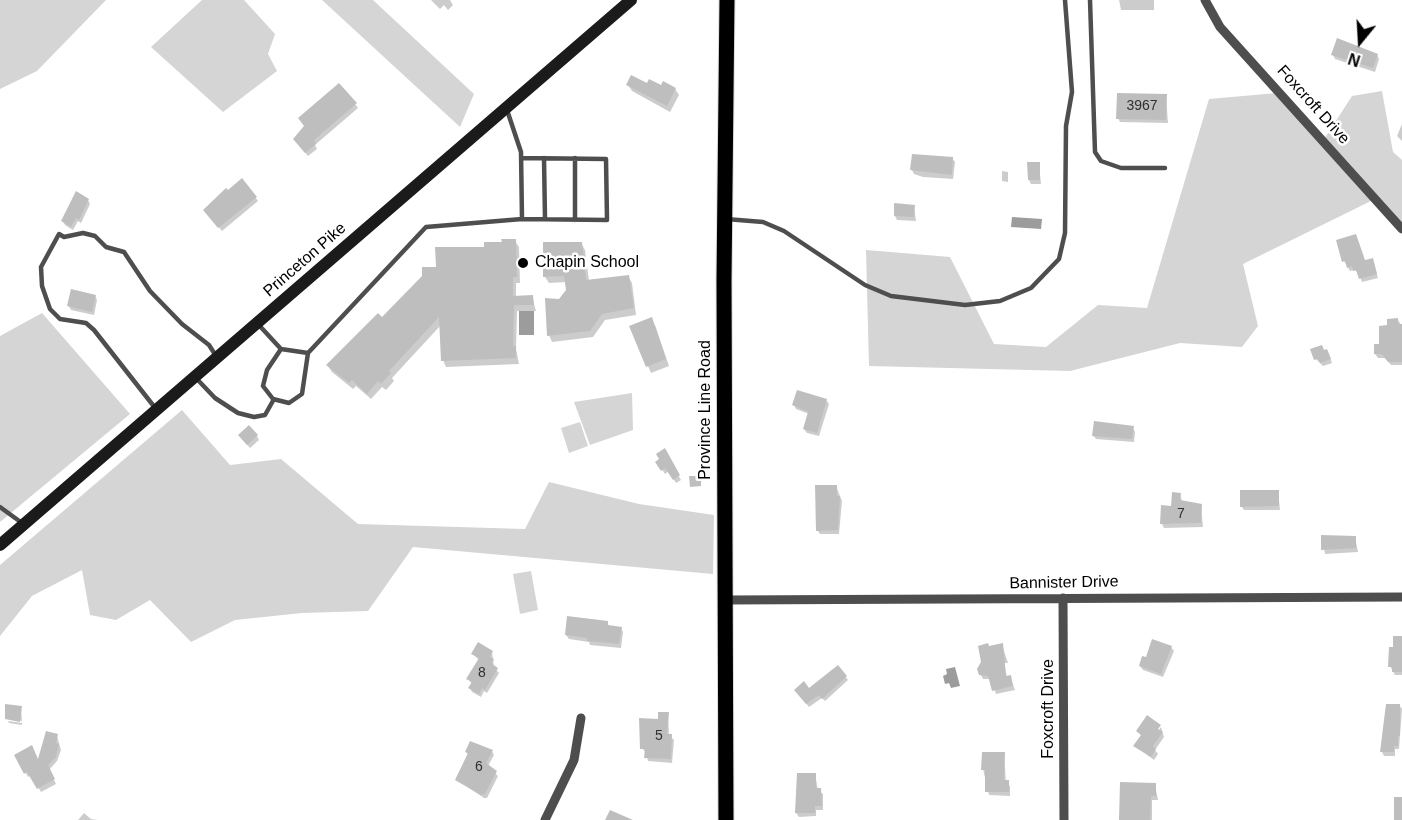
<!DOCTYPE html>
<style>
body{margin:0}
#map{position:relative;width:1402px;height:820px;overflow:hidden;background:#fff;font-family:Helvetica,sans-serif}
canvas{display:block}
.north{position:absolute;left:1330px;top:12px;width:60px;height:60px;-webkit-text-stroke:4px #fff;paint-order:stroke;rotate:198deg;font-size:16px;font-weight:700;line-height:24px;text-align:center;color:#000}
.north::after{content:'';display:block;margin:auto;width:21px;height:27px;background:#000;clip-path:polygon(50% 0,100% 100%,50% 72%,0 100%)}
</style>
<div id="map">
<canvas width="1402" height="820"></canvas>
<div class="north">N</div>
</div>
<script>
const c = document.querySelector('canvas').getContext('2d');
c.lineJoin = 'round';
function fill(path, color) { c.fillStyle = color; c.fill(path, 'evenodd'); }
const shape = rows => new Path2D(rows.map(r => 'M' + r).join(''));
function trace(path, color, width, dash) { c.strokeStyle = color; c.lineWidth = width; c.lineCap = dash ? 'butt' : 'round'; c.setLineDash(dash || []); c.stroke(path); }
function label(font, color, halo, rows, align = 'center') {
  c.font = font + ' Helvetica,sans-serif'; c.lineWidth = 5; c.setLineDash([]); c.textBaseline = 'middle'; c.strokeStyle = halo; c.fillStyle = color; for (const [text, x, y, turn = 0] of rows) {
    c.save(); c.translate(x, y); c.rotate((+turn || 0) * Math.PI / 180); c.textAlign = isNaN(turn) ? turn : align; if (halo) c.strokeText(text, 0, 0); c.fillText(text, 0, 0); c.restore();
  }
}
const green = shape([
 [0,0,106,0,37,71,0,89],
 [202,0,244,0,275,34,268,54,277,71,223,112,151,47],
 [322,0,373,0,474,94,460,127],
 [1382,91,1393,152,1402,160,1402,225,1375,199,1243,264,1258,326,1242,347,1180,343,1070,371,869,366,866,250,950,257,994,344,1046,347,1098,305,1147,308,1209,99,1277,93,1323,141,1352,96],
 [42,313,130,414,0,522,0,336],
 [632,393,633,430,590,445,574,402],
 [182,410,230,465,281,459,358,524,525,529,549,482,639,504,714,515,713,574,413,547,368,611,302,613,235,620,191,642,150,600,116,620,90,615,82,570,32,596,0,636,0,565],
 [580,422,588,446,569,453,561,428],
 [531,571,538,610,520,614,513,574]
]);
const water = shape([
 [1012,217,1042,219,1041,229,1011,227],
 [519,311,534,311,534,335,519,335],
 [955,667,960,686,951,688,949,683,945,684,943,676,947,674,946,669]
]);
const shadow = shape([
 [431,0,450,0,453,5,448,10,444,5,440,9],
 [1119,0,1154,0,1154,10,1121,10],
 [1333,55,1377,55,1379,59,1375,72,1335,59],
 [628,85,675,89,679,95,670,112,632,91],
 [1166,96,1168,123,1120,122,1118,118],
 [355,104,358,108,315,145,317,149,308,156,297,143],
 [1402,124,1402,141,1397,136],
 [952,158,955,162,953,179,923,177,914,174,912,170],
 [1039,164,1041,184,1031,184,1029,180],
 [1002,171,1008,172,1008,182,1002,181],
 [255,197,258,201,222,231,208,214],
 [88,200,90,204,81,223,78,221,73,230,65,225,63,221],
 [914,207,916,221,897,220,895,216],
 [1357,240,1365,262,1374,264,1378,278,1362,282,1359,273,1354,270,1350,271,1344,261],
 [515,241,519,247,520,283,516,283,516,297,532,297,536,311,517,311,516,349,519,364,446,367,443,360,441,325,392,378,394,381,386,390,382,387,371,399,356,386,353,389,332,372,328,366,438,269,485,248,485,243],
 [581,243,585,250,589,281,628,276,632,283,636,315,605,320,593,337,552,342,549,335,560,300,568,290,567,282,549,283,545,277],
 [95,296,97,300,94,315,71,310,69,306],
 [1398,320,1402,326,1402,365,1391,365,1385,358,1378,358,1375,354,1389,327],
 [655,325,669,366,651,373,631,327],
 [1324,351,1329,354,1332,363,1323,366,1316,359],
 [826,400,829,404,819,436,807,433,804,429,809,414,796,409,794,405],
 [1133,428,1135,432,1134,442,1096,439,1093,435],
 [257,436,259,440,250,448,242,439],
 [664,450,681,480,676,483,669,471,665,474,657,462,661,460],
 [836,486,842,501,839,534,820,534,817,530],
 [1278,491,1280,510,1244,510,1241,506],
 [1180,494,1182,501,1201,506,1203,527,1164,528,1162,524],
 [1322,537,1355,537,1358,552,1325,554],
 [607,623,610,627,621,628,623,632,621,648,590,645,589,642,569,639,566,635],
 [1402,637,1402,675,1395,675,1390,666,1395,648],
 [1002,645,1008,663,1004,663,1007,677,1010,677,1015,690,996,694,991,679,983,679,981,675],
 [1171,647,1174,651,1163,677,1143,670,1140,666,1147,659],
 [492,652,494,667,499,673,487,693,484,691,481,697,472,692,470,688,472,684,468,679,479,660,473,654],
 [845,676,848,680,825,701,822,698,809,707,798,694],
 [1399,705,1402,709,1399,749,1395,749,1395,756,1384,756,1382,752],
 [21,708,22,721,6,718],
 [668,714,669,735,674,740,672,763,648,761,646,753,642,748,640,719,659,721],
 [8,721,22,723,22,725,9,723],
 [1161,727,1164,737,1155,750,1158,754,1154,760,1135,746,1142,736,1138,731,1155,736],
 [57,736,61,750,57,761,49,770,56,784,41,792,31,775,28,777,16,755,39,762],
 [492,751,494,755,488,766,498,776,487,798,484,798,457,780,469,756,466,752],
 [1004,754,1006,782,1010,786,1010,796,989,795,983,769],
 [815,774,818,790,823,794,823,810,816,810,816,816,799,817,796,813],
 [1155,785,1158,800,1152,800,1152,820,1121,820],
 [84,813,91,819,98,820,78,820]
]);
const building = shape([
 [1337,38,1378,54,1373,68,1331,55],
 [631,75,647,83,649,79,661,85,663,81,676,88,667,106,626,85],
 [339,83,357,103,314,140,316,144,305,153,293,139,304,126,298,118],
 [1117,93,1167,94,1166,120,1116,119],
 [912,154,953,157,952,175,910,170],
 [1027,162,1040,162,1040,180,1028,180],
 [242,178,257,197,218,228,203,210,226,188,228,190],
 [76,191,89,199,79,220,76,218,71,227,61,221],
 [894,203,915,205,914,217,894,216],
 [1356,234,1365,260,1373,258,1377,274,1359,279,1356,270,1353,271,1352,266,1347,268,1345,261,1342,262,1336,240],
 [501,239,516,239,517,277,513,277,513,296,533,295,534,305,514,305,513,346,516,346,516,358,441,361,439,317,389,371,391,373,381,384,378,381,367,394,352,380,349,383,326,365,378,313,382,317,422,276,422,267,436,267,435,247,484,247,484,242,502,242],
 [543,242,582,242,586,280,629,275,634,308,602,314,590,331,547,336,545,298,559,299,566,290,564,276,543,277],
 [71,289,96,295,92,312,67,306],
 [652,317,666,359,646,367,629,326],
 [1398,318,1398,324,1402,324,1402,362,1388,362,1382,354,1374,354,1374,344,1379,344,1379,326,1387,325,1387,319],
 [1322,345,1324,350,1327,349,1331,359,1320,363,1318,359,1314,360,1310,349],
 [797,390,827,399,817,433,803,429,808,412,792,405],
 [1094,421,1134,426,1132,439,1092,436],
 [249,425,258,435,247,445,238,435],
 [665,448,680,475,673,480,665,468,661,471,655,462,659,459,656,454],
 [689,476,701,476,701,486,690,487],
 [815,485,837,485,837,496,840,496,838,530,816,531],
 [1240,490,1279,490,1279,506,1240,507],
 [1172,492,1181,493,1180,500,1202,504,1201,523,1160,524,1161,505,1171,506],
 [1321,535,1356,536,1356,548,1321,550],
 [567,616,608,621,608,625,622,627,619,644,587,641,587,638,565,635],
 [1393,636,1402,636,1402,672,1392,672,1392,667,1388,667,1389,647,1393,647],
 [1152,639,1172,646,1161,674,1139,666,1142,656,1146,657],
 [478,642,493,651,490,657,494,659,492,664,498,668,485,690,482,688,479,694,468,688,472,682,466,679,479,658,471,654],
 [988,643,989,646,1003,643,1006,676,1011,675,1013,686,992,691,988,676,979,675,977,669,981,662,978,646],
 [838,665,847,676,822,699,819,695,806,704,794,690,804,681,809,688],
 [5,704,22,706,20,722,5,719],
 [1386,704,1400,704,1400,736,1398,736,1398,746,1394,746,1394,752,1380,752],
 [658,712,669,712,667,734,672,734,671,759,644,758,645,749,640,749,639,718,658,719],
 [1147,715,1161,725,1158,729,1163,732,1153,746,1156,749,1151,757,1133,746,1141,735,1136,731],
 [46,731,58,734,56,743,59,744,56,757,48,765,55,779,37,789,27,772,24,774,14,755,32,745,38,759],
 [470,741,493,750,486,763,497,771,485,794,481,795,455,780,468,753,465,752],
 [982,752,1005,752,1004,780,1009,780,1009,792,985,792,985,770,981,770],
 [797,773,816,773,816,788,821,788,822,806,815,806,815,813,795,813],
 [1120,782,1156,783,1156,796,1151,796,1150,820,1119,820],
 [1394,797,1402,797,1402,820,1394,820],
 [610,810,633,820,605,820]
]);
const service = shape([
 [1090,0,1095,152,1101,161,1121,168,1165,168],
 [507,110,521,152,522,219],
 [544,158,545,219],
 [575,158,575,220],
 [726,219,763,222,784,231,865,285,891,296,965,305,1000,301,1031,288,1059,259,1065,233,1066,126,1072,92,1065,0],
 [257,323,281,349,308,353],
 [281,349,267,370,263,386,273,399,289,403,302,394,308,353,426,227,522,219,607,220,606,159,521,158],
 [195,377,215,398,238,413,254,417,265,415,274,399],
 [156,409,94,330,86,323,60,319,50,309,42,286,41,267,59,234,64,237,83,233,95,236,106,247,124,252,150,291,182,324,209,345,216,356],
 [0,507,22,523]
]);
const minor = shape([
 [1205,0,1220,27,1402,229],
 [1063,598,1064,820],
 [726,600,1402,597],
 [545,820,574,760,581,718]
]);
const secondary = shape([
 [0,545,631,0]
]);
const primary = shape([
 [726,820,724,280,727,0]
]);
const markers = [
 [523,263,6,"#000"]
];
const numberNames = [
 ["3967",1142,106],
 ["7",1181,514],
 ["8",482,673],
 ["5",659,736],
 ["6",479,767]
];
const streetNames = [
 ["Foxcroft Drive",1313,105,48],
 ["Princeton Pike",305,260,-41],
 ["Province Line Road",706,410,-90],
 ["Bannister Drive",1064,583,-1],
 ["Foxcroft Drive",1049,709,-90]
];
const poiNames = [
 ["Chapin School",535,263]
];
fill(green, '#d5d5d5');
fill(water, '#9c9c9c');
fill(shadow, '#0003');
fill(building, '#bebebe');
trace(primary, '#dbdbdb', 17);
trace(service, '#4e4e4e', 4.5);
trace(minor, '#4e4e4e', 9);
trace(secondary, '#1b1b1b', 12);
trace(primary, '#000', 15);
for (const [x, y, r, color] of markers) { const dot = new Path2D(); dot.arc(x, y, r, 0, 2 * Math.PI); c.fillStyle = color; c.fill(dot); trace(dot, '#fff', 2); }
label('14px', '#303030', null, numberNames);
label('16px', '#000', '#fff', streetNames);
label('16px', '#000', '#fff', poiNames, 'left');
</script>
